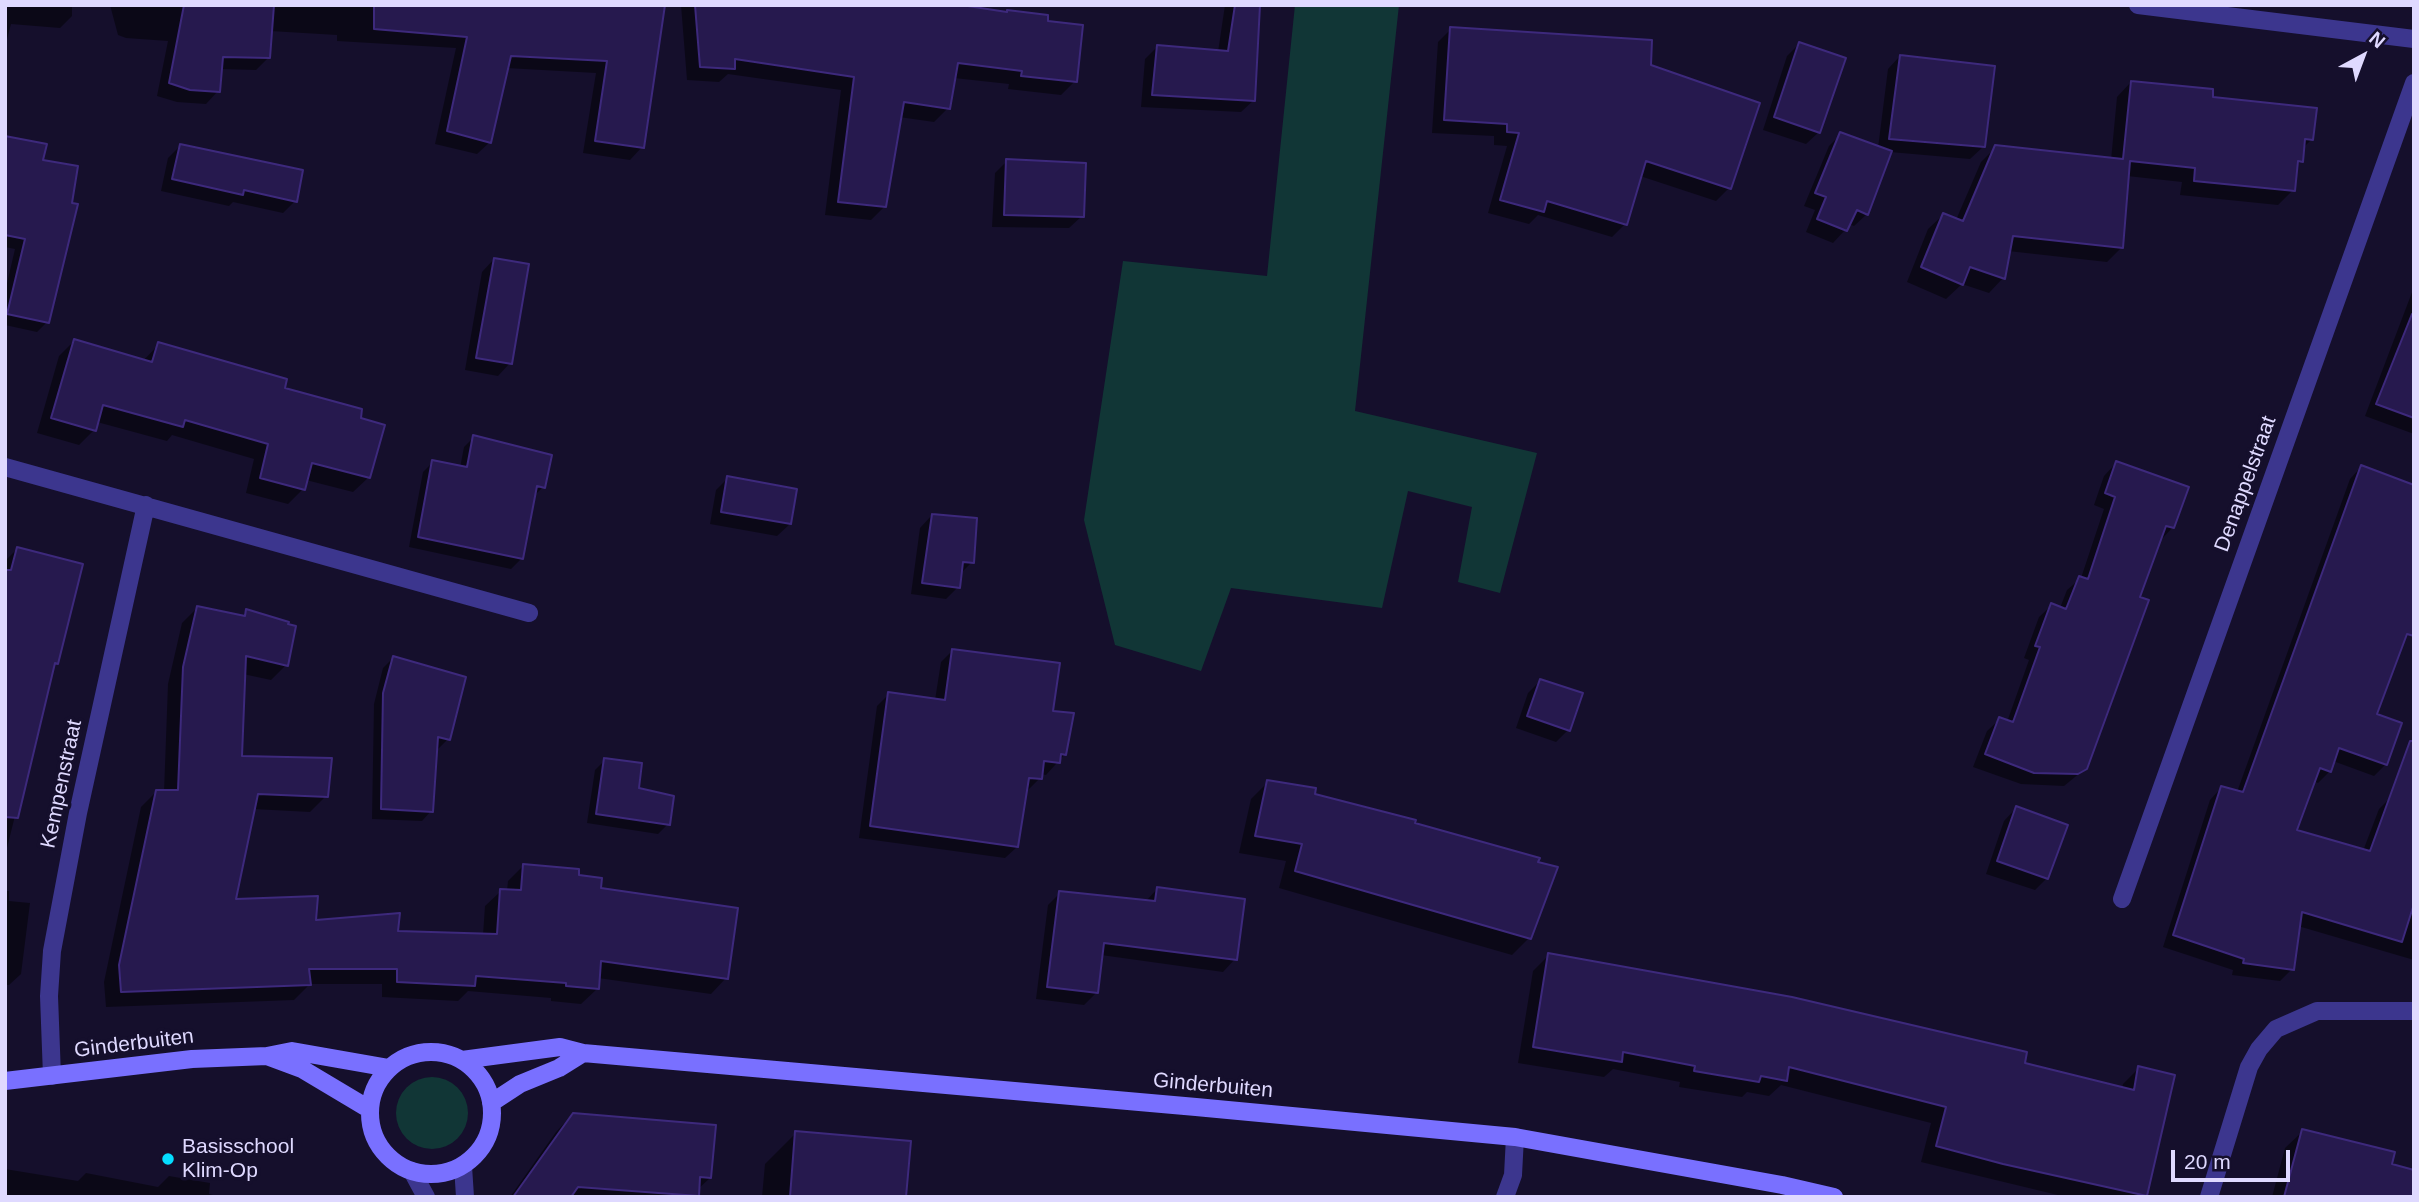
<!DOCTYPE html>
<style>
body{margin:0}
#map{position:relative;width:2419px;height:1202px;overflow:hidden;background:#150f2c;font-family:Arial,sans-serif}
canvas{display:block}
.frame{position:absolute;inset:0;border:7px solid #dfd9ff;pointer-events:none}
.north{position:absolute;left:2328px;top:21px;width:70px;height:70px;-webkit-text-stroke:5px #150f2c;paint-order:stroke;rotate:41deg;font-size:19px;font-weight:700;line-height:28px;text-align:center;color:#dfd9ff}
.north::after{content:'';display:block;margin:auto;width:24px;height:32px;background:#dfd9ff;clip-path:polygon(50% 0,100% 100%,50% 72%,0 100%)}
.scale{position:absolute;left:2171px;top:1150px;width:119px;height:32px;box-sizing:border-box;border:4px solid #dfd9ff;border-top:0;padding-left:9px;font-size:21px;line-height:24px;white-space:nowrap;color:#dfd9ff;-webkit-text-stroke:5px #150f2c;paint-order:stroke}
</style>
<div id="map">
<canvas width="2419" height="1202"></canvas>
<div class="frame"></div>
<div class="north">N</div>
<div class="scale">20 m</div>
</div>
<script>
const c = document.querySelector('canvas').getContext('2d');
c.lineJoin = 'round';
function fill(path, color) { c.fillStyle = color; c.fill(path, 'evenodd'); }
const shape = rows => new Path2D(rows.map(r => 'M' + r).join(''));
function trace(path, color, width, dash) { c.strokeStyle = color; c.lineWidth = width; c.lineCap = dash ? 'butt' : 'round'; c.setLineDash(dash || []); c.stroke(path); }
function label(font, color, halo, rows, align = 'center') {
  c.font = font + ' Arial,sans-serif'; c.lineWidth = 7; c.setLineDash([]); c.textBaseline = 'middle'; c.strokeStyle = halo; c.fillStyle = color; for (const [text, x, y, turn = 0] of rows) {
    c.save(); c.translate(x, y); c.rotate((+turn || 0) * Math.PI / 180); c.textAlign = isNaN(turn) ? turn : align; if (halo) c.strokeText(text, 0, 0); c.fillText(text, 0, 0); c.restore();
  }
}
const green = shape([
 [1295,5,1399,5,1355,411,1537,453,1500,593,1458,582,1472,507,1408,491,1382,608,1231,588,1201,671,1115,645,1084,520,1123,261,1267,276],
 '396 1113a36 36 0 1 1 72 0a36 36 0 1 1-72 0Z'
]);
const shadow = shape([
 [5,5,72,5,72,16,60,28,11,24,5,47],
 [110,5,663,5,642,147,630,160,583,153,596,73,506,68,490,142,477,154,435,144,456,48,337,41,337,35,270,31,269,57,256,70,220,69,218,91,206,104,177,102,157,96,168,41,126,38,118,35],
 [681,5,950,5,1046,23,1075,81,1061,95,1008,89,1009,84,954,78,948,108,934,122,899,117,885,206,871,220,825,215,841,90,728,74,719,82,687,80],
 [1225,5,1258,5,1254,100,1241,112,1141,107,1145,59,1157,47,1218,52],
 [1451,29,1649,67,1729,188,1716,201,1640,176,1625,224,1612,237,1538,215,1529,224,1488,213,1507,146,1494,145,1494,136,1432,133,1438,42],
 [1799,44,1819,132,1806,144,1763,130,1787,56],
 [1900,56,1983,147,1970,159,1890,152,1867,214,1854,226,1849,224,1845,230,1833,243,1806,232,1815,210,1804,206,1829,146,1841,134,1878,148,1888,69],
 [2131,82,2211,98,2312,139,2303,148,2301,161,2295,167,2293,190,2278,205,2180,195,2182,182,2127,176,2122,247,2107,262,2008,251,2003,278,1989,293,1962,284,1946,299,1907,282,1928,229,1943,215,1956,220,1981,162,1996,147,2111,160,2117,97],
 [5,144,41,162,47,322,37,332,5,325,5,292,15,249,5,247],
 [180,146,295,201,283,213,233,202,229,206,161,191,168,158],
 [1007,161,1082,216,1069,228,992,227,995,173],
 [494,259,510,363,498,376,465,370,482,272],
 [2414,287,2414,434,2365,416],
 [74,341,143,361,159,344,359,419,369,477,353,492,306,480,303,489,288,504,246,493,254,459,172,435,167,441,97,422,94,430,79,445,37,433,59,356],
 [474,437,543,487,533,497,521,559,511,569,409,547,423,472,433,462,460,468,464,447],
 [2116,463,2173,527,2161,540,2138,598,2086,768,2064,786,2021,784,1973,767,1987,731,2000,719,2007,722,2029,660,2024,658,2039,617,2052,605,2060,608,2067,590,2081,578,2104,509,2094,505,2104,476],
 [2361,467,2408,634,2403,639,2375,715,2386,764,2374,776,2333,761,2330,771,2318,783,2313,781,2295,831,2363,851,2379,809,2391,797,2414,805,2414,960,2298,926,2292,969,2280,981,2232,975,2233,970,2163,947,2210,800,2221,788,2237,792,2350,479],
 [728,478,790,524,777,536,710,524,716,490],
 [932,515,972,562,960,574,958,587,946,599,911,594,920,528],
 [17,549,56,663,52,667,5,856,5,561],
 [197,608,242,617,247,611,286,625,286,665,271,680,243,674,241,757,326,796,310,812,253,809,234,901,314,922,396,933,483,935,485,906,501,891,507,891,508,881,523,866,577,877,599,890,726,978,711,994,598,978,597,989,581,1004,551,1001,551,998,468,991,458,1001,382,997,382,984,310,984,294,1000,106,1007,104,982,141,807,157,791,164,792,168,684,182,623],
 [953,650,1051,713,1065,754,1046,775,1041,774,1040,778,1028,790,1025,790,1017,847,1005,858,859,838,877,706,889,694,935,700,941,662],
 [393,658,448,739,438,749,435,748,431,811,422,821,372,819,374,704,383,668],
 [1540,681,1568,730,1556,742,1516,728,1528,693],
 [605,760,668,824,658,834,587,823,595,770],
 [1268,782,1413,824,1529,938,1512,955,1279,888,1286,861,1239,853,1251,799],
 [2016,808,2047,878,2035,890,1986,874,2004,821],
 [1158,888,1235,959,1223,972,1101,955,1096,993,1084,1005,1036,999,1048,905,1060,893,1146,901],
 [5,891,9,891,9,901,30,903,21,974,9,985,5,985],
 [1549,955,2122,1089,2123,1084,2139,1068,2146,1195,2144,1197,2066,1197,1921,1162,1931,1123,1781,1085,1769,1096,1747,1092,1742,1097,1679,1087,1680,1082,1613,1069,1604,1077,1518,1063,1533,971],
 [573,1114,710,1178,697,1190,696,1197,510,1197,556,1132],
 [2303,1131,2390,1165,2414,1197,2272,1197,2285,1148],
 [796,1133,904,1197,762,1197,765,1164],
 [5,1169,78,1181,86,1173,158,1187,169,1176,210,1183,209,1194,221,1197,5,1197]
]);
const building = shape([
 [184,5,274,5,270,58,223,57,220,92,190,90,169,83,184,5],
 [374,5,665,5,644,148,595,141,607,61,511,56,491,143,447,131,467,37,374,29,374,5],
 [695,5,961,5,1007,12,1007,10,1048,15,1048,21,1083,25,1077,82,1021,76,1022,71,958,63,950,109,904,102,886,207,838,202,854,77,735,59,735,69,700,67,695,5],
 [1235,5,1260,5,1255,101,1152,95,1157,45,1228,51,1235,5],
 [1450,27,1652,40,1651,65,1760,103,1731,189,1646,161,1627,225,1547,201,1544,212,1500,200,1519,133,1507,132,1507,124,1444,120,1450,27],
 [1799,42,1846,58,1820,133,1774,117,1799,42],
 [1900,55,1995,66,1985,147,1889,139,1900,55],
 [2131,81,2213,89,2213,97,2317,108,2313,140,2305,139,2303,162,2298,161,2295,191,2194,181,2195,168,2130,161,2123,248,2013,236,2005,279,1970,267,1963,285,1921,267,1943,213,1963,221,1995,145,2123,159,2131,81],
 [1840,132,1892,151,1868,215,1857,210,1847,231,1817,219,1826,197,1815,193,1840,132],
 [5,136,47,144,43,160,78,166,72,203,78,204,49,323,7,314,25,239,5,235,5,136],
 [180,144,303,170,297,202,244,190,243,195,172,179,180,144],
 [1006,159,1086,163,1084,217,1004,215,1006,159],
 [494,258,529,264,512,364,476,358,494,258],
 [2412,314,2414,314,2414,418,2376,404,2412,314],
 [74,339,152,362,158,342,287,379,285,388,362,409,361,418,385,425,370,478,312,463,305,490,260,478,268,444,185,420,183,427,103,405,96,431,51,418,74,339],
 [473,435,552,455,545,488,537,486,523,559,418,537,432,460,467,467,473,435],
 [2116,461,2189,487,2174,528,2166,526,2140,597,2149,600,2087,769,2078,774,2034,773,1985,754,1999,717,2013,722,2040,647,2035,646,2051,603,2066,609,2079,576,2088,579,2115,497,2105,493,2116,461],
 [2361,465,2414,485,2414,636,2407,634,2377,714,2402,723,2387,765,2339,748,2331,772,2320,768,2297,830,2370,851,2410,741,2414,741,2414,904,2402,942,2302,912,2294,970,2243,963,2244,959,2173,935,2221,786,2243,792,2361,465],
 [727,476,797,489,791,524,721,512,727,476],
 [932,514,977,518,974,563,963,562,960,588,922,583,932,514],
 [17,547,83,564,58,664,55,663,18,818,5,817,5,570,11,570,17,547],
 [197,606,245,616,246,609,289,622,288,624,296,626,288,666,246,656,242,756,332,758,328,797,258,794,236,899,318,896,316,920,400,913,398,931,497,934,500,889,521,890,523,864,579,869,579,875,602,878,601,888,738,908,728,979,601,961,599,989,566,986,566,983,476,976,475,986,397,982,397,969,309,969,311,985,121,992,119,965,156,790,178,790,183,667,197,606],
 [952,649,1060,663,1053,711,1074,713,1066,755,1061,754,1060,763,1044,761,1042,779,1029,778,1018,847,870,826,888,692,945,700,952,649],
 [393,656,466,677,450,740,438,737,433,812,381,809,383,693,393,656],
 [1540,679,1583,693,1570,731,1527,716,1540,679],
 [604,758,642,763,639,788,674,796,670,825,596,814,604,758],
 [1267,780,1316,788,1315,794,1416,820,1415,823,1540,858,1538,862,1558,867,1531,939,1295,871,1302,844,1255,836,1267,780],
 [2016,806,2068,825,2048,879,1997,861,2016,806],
 [1157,887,1245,899,1237,960,1104,943,1098,993,1047,987,1059,891,1155,901,1157,887],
 [1548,953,1792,997,2027,1052,2025,1063,2134,1090,2138,1066,2175,1075,2147,1196,2003,1164,1936,1146,1946,1107,1789,1067,1787,1081,1761,1076,1759,1082,1694,1071,1695,1066,1623,1052,1622,1062,1533,1047,1548,953],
 [573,1113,716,1125,711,1178,700,1177,699,1196,578,1187,571,1197,513,1197,573,1113],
 [2302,1129,2395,1152,2392,1164,2414,1170,2414,1197,2284,1197,2302,1129],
 [795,1131,911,1141,906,1197,790,1197,795,1131]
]);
const street = shape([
 [2138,5,2414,39],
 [5,467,529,613],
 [2122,899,2414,83],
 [52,1076,49,996,52,951,78,813,146,505],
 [463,1166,465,1197],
 [412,1171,426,1197],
 [1505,1197,1513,1175,1515,1137],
 [2209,1197,2249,1067,2259,1049,2276,1029,2317,1011,2414,1011]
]);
const secondary = shape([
 '370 1113a61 61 0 1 1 122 0a61 61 0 1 1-122 0Z',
 [267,1056,302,1069,369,1109],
 [462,1060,560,1047,583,1053,1196,1107,1515,1137,1782,1185,1834,1197],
 [5,1081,192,1059,267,1056,292,1051,389,1068],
 [491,1103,520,1084,559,1068,583,1053]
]);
const markers = [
 [168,1159,7,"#05ddff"]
];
const streetNames = [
 ["Denappelstraat",2246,484,-70],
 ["Kempenstraat",62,784,-78],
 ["Ginderbuiten",134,1044,-7],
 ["Ginderbuiten",1213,1086,5]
];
const poiNames = [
 ["Basisschool",182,1147],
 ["Klim-Op",182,1171]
];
fill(green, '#113636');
fill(shadow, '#0007');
fill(building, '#26194e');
trace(building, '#3d297c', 2);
trace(street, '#3c368e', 18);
trace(secondary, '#7970ff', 18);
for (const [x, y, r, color] of markers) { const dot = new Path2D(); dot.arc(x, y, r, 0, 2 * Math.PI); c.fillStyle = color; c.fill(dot); trace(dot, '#150f2c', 2.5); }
label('21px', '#dfd9ff', '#150f2c', streetNames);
label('21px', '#dfd9ff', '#150f2c', poiNames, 'left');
</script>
